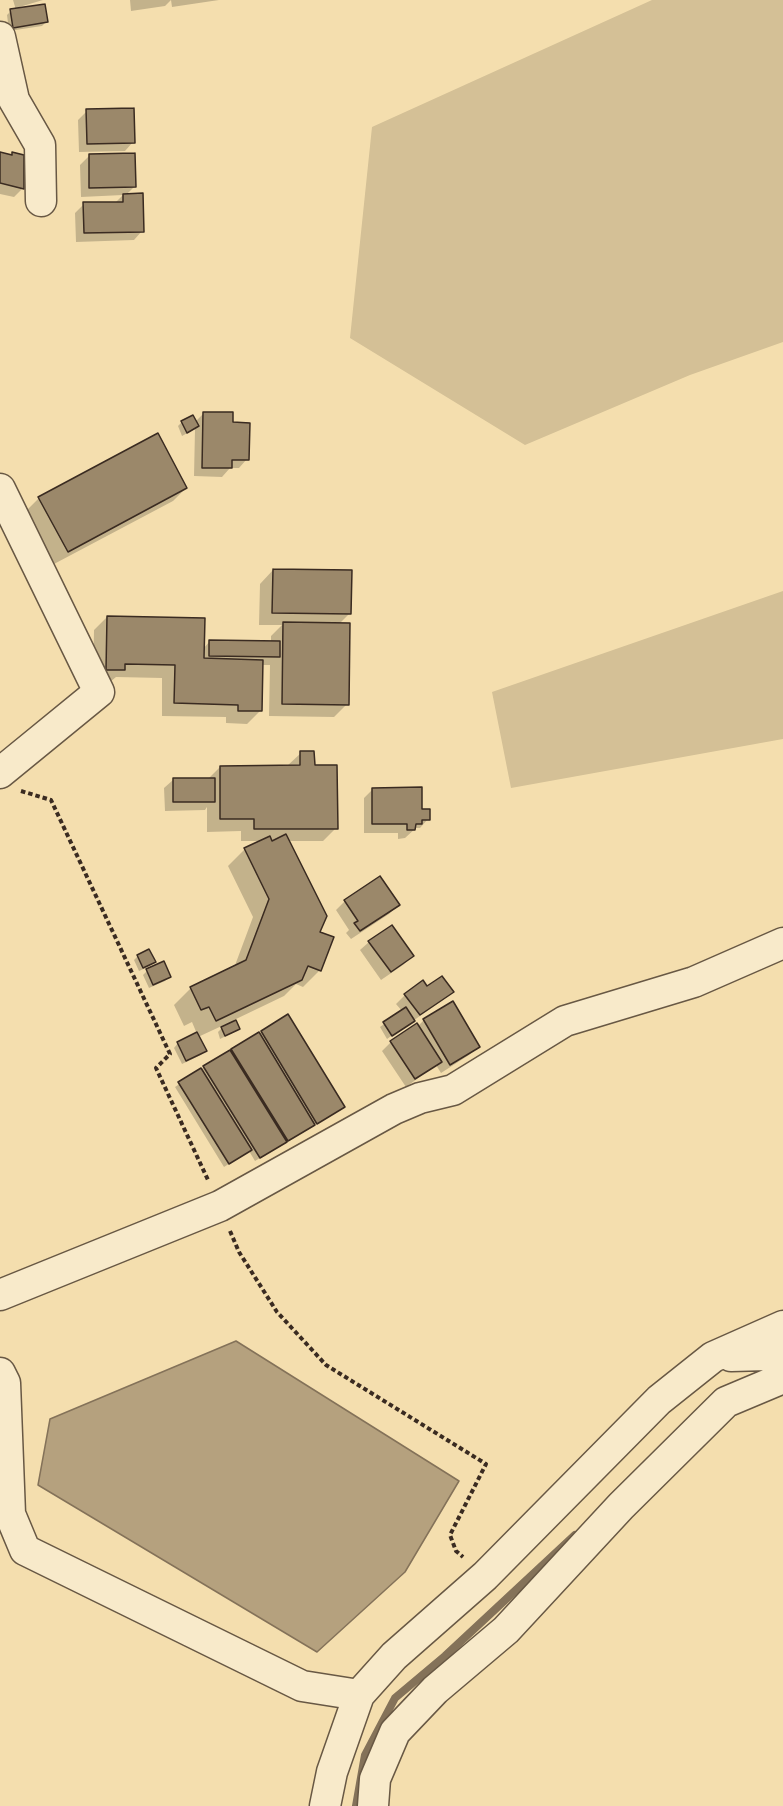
<!DOCTYPE html>
<style>
body{margin:0}
canvas{display:block;background:#f4deae}
</style>
<canvas width="783" height="1806"></canvas>
<script>
const c = document.querySelector('canvas').getContext('2d');
c.lineJoin = 'round';
function fill(path, color) { c.fillStyle = color; c.fill(path, 'evenodd'); }
const shape = rows => new Path2D(rows.map(r => 'M' + r).join(''));
function trace(path, color, width, dash) { c.strokeStyle = color; c.lineWidth = width; c.lineCap = dash ? 'butt' : 'round'; c.setLineDash(dash || []); c.stroke(path); }
const green = shape([
 [652,0,783,0,783,342,690,375,525,445,350,338,372,127],
 [783,591,783,739,511,788,492,692]
]);
const water = shape([
 [236,1341,459,1481,405,1572,317,1652,38,1485,50,1419,236,1341]
]);
const shadow = shape([
 [13,0,43,0,16,8,16,10,46,22,42,26,9,31,7,15,11,11,16,10],
 [130,0,219,0,172,7,171,0,165,6,131,11],
 [87,111,133,142,125,151,79,152,78,120],
 [0,154,11,156,13,154,23,188,14,197,0,194],
 [89,156,134,187,126,195,142,231,134,240,76,242,75,213,84,204,115,203,123,195,81,197,80,165],
 [204,413,231,424,247,459,239,468,230,468,222,477,194,476,195,429,182,436,178,426,182,422,195,422],
 [186,488,173,501,54,564,26,511,39,498],
 [273,570,350,613,339,624,347,704,334,717,269,716,270,665,261,665,261,710,247,724,226,723,226,717,162,716,162,678,116,677,110,682,93,682,94,630,107,617,203,649,210,641,271,642,271,636,282,625,259,625,260,584],
 [301,753,313,767,336,828,323,841,288,841,318,933,320,970,303,987,296,984,284,996,234,1020,238,1028,234,1032,220,1039,218,1032,226,1024,198,1037,205,1051,201,1055,182,1064,174,1048,178,1043,197,1034,192,1022,184,1026,174,1005,191,988,234,968,253,917,228,866,245,849,261,841,241,841,241,831,207,832,207,807,205,810,165,811,164,788,173,780,208,779,220,767,287,766],
 [373,789,421,810,428,819,420,828,416,828,405,838,398,839,398,833,364,833,364,798],
 [345,901,398,905,389,914,351,939,346,933,349,930,336,910],
 [369,942,412,956,403,965,381,980,360,950],
 [138,956,154,962,150,966,139,971,134,960],
 [147,971,169,977,165,981,149,988,143,975],
 [452,992,443,1000,387,1039,380,1027,402,1011,396,1004,405,995],
 [288,1016,339,1110,255,1161,249,1151,224,1167,175,1087,204,1067],
 [424,1020,478,1047,469,1055,441,1073,436,1065,406,1087,382,1051,391,1042,416,1025,417,1027]
]);
const stream = shape([
 [356,1806,365,1755,395,1698,445,1656,575,1535]
]);
const building = shape([
 [45,4,48,22,13,28,10,9,45,4],
 [134,108,135,143,87,144,86,109,134,108],
 [0,152,12,155,12,152,24,155,24,189,0,183,0,152],
 [135,153,136,187,89,188,89,154,135,153],
 [143,193,144,232,84,233,83,202,123,202,123,194,143,193],
 [203,412,233,412,233,422,250,423,249,460,232,460,232,468,202,468,203,412],
 [193,415,199,426,187,433,181,421,193,415],
 [158,433,187,488,68,552,38,497,158,433],
 [273,569,352,570,351,614,272,613,273,569],
 [107,616,205,618,204,658,263,660,262,711,238,711,238,705,174,703,175,665,125,664,125,670,106,670,107,616],
 [283,622,350,623,349,705,282,704,283,622],
 [209,640,280,641,280,657,209,656,209,640],
 [300,751,314,751,315,765,337,765,338,829,254,829,254,819,220,819,220,766,300,765,300,751],
 [173,778,215,778,215,802,173,802,173,778],
 [422,787,422,809,430,809,430,820,422,820,422,824,416,824,415,830,407,830,407,824,372,824,372,788,422,787],
 [286,834,327,916,320,932,334,937,321,971,308,966,302,980,216,1021,209,1007,201,1010,190,987,246,960,269,899,244,848,270,836,272,841,286,834],
 [380,876,400,905,360,931,354,923,358,921,344,900,380,876],
 [392,925,414,956,391,972,368,941,392,925],
 [149,949,156,962,143,968,137,955,149,949],
 [164,961,171,977,153,985,146,969,164,961],
 [442,976,454,992,420,1015,404,994,423,980,427,986,442,976],
 [453,1001,480,1047,450,1065,423,1019,453,1001],
 [406,1007,415,1021,392,1036,383,1022,406,1007],
 [288,1014,345,1107,317,1124,261,1031,288,1014],
 [236,1020,240,1029,225,1036,221,1027,236,1020],
 [417,1023,442,1062,415,1079,390,1041,417,1023],
 [197,1032,207,1051,186,1061,177,1042,197,1032],
 [259,1032,315,1125,288,1141,231,1049,259,1032],
 [230,1050,287,1142,260,1158,203,1066,230,1050],
 [201,1068,252,1150,229,1164,178,1082,201,1068]
]);
const path = shape([
 [21,791,51,800,170,1054,156,1068,208,1180],
 [230,1231,239,1252,277,1312,326,1365,486,1464,450,1535,456,1551,463,1557]
]);
const street = shape([
 [0,37,14,100,40,145,41,201],
 [0,489,99,692,0,773],
 [0,1295,220,1206,394,1109,420,1098,453,1090,565,1021,694,982,783,943],
 [731,1356,767,1355,783,1352],
 [0,1373,5,1383,10,1514,25,1550,302,1686,359,1695],
 [325,1806,332,1772,359,1695,394,1656,485,1576,659,1400,713,1357,783,1326],
 [373,1806,375,1779,395,1732,435,1690,506,1630,621,1506,726,1402,783,1378]
]);
fill(green, '#d4c096');
fill(water, '#b5a17e');
trace(water, '#847259', 1.5);
fill(shadow, '#0003');
trace(stream, '#847259', 8);
fill(building, '#9b886a');
trace(building, '#3a2b21', 1.5);
trace(street, '#685844', 33);
trace(path, '#3a2b21', 4, [4.5, 3]);
trace(street, '#f8eaca', 30);
</script>
